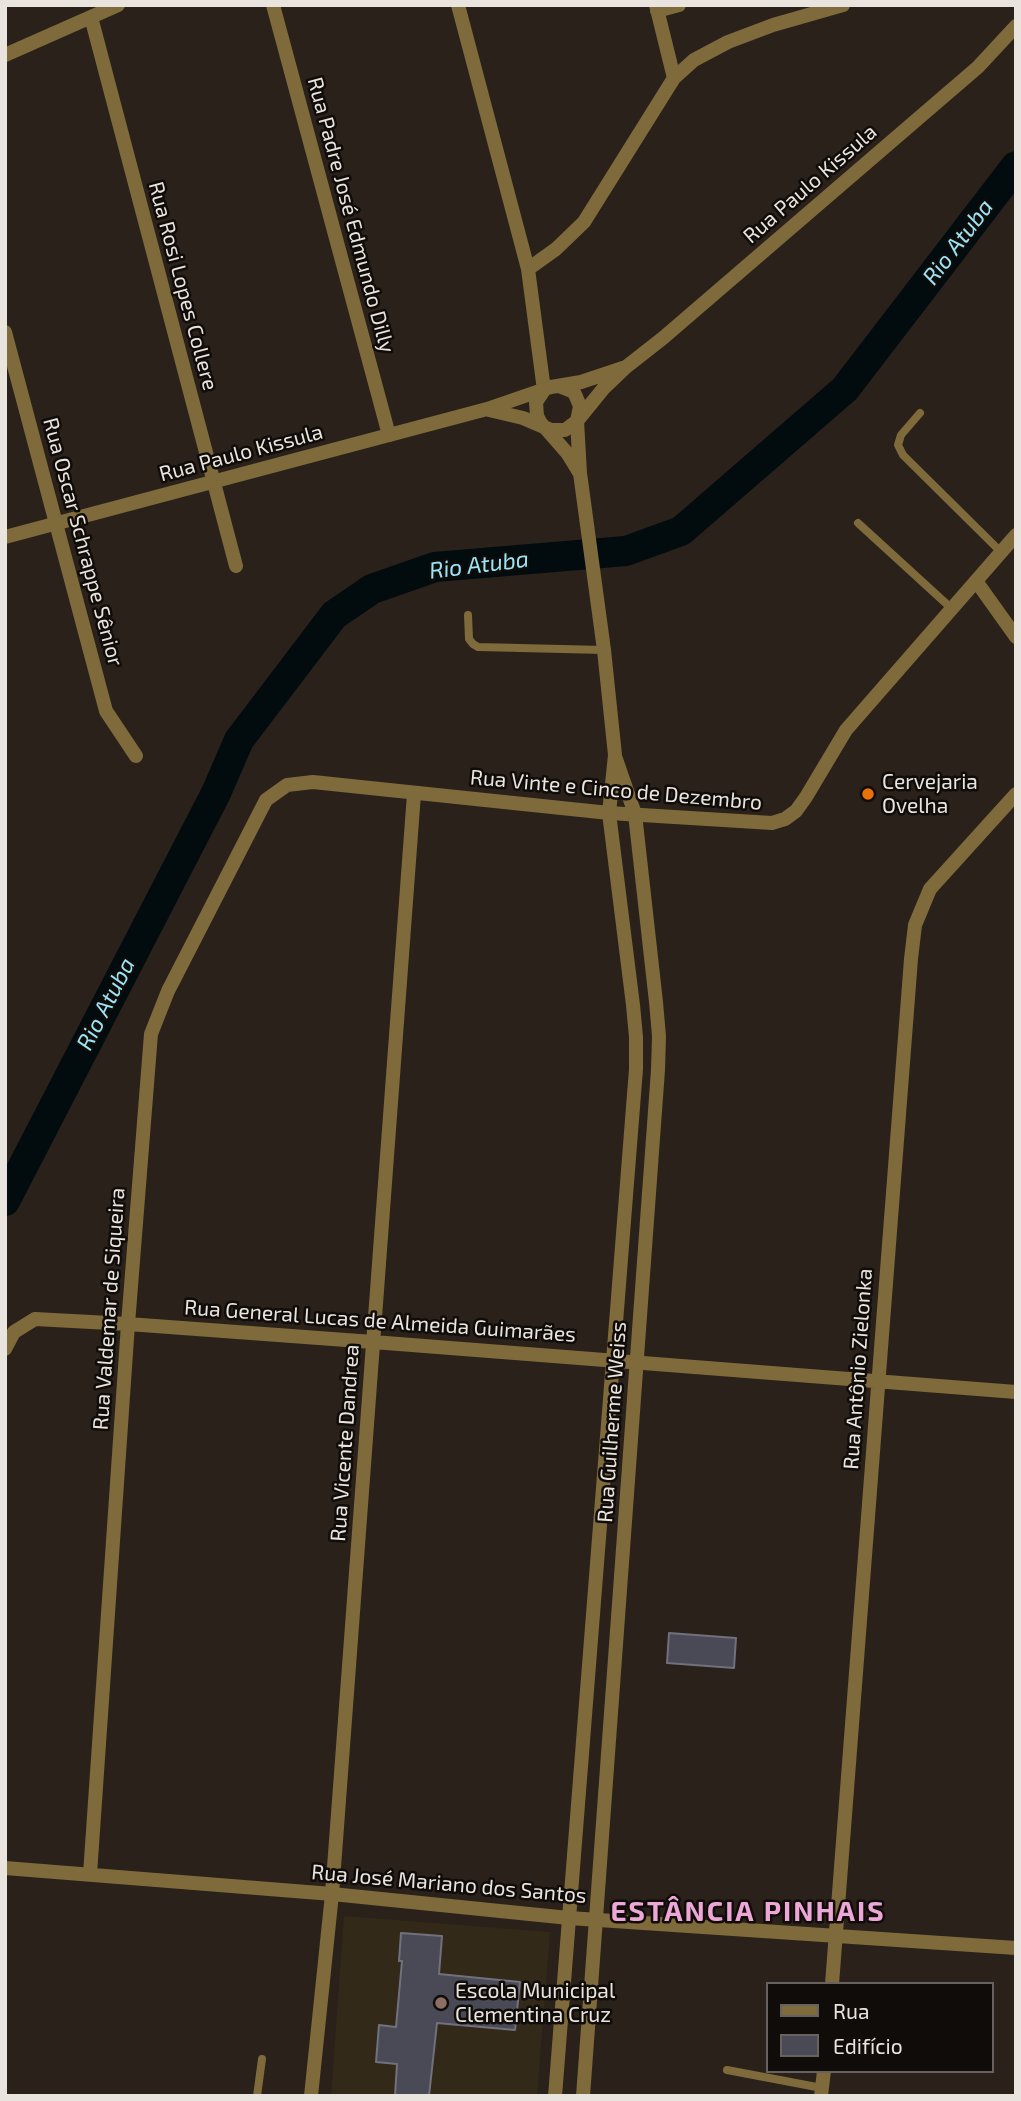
<!DOCTYPE html>
<meta charset="utf-8">
<style>
body{margin:0}
#map{position:relative;width:1021px;height:2101px;overflow:hidden;background:#2a211a;font-family:"Exo 2",sans-serif}
canvas{display:block}
.frame{position:absolute;inset:0;border:7px solid #eae4df;pointer-events:none}
.legend{position:absolute;left:766px;top:1982px;width:228px;height:91px;box-sizing:border-box;background:#100c09;border:2px solid #67625f;margin:0;padding:9px 12px;list-style:none;font-size:21px;color:#eae4df}
.legend li{display:flex;align-items:center;gap:14px;height:35px}
.legend b{width:35px;border:2px solid #67625f}
</style>
<div id="map">
<canvas width="1021" height="2101"></canvas>
<div class="frame"></div>
<ul class="legend">
<li><b style="height:9px;background:#7e6a3a"></b>Rua</li>
<li><b style="height:19px;background:#494a55"></b>Edifício</li>
</ul>
</div>
<script>
const c = document.querySelector('canvas').getContext('2d');
c.lineJoin = 'round';
function fill(path, color) { c.fillStyle = color; c.fill(path, 'evenodd'); }
const shape = rows => new Path2D(rows.map(r => 'M' + r).join(''));
function trace(path, color, width, dash) { c.strokeStyle = color; c.lineWidth = width; c.lineCap = dash ? 'butt' : 'round'; c.setLineDash(dash || []); c.stroke(path); }
function label(font, color, halo, rows, align = 'center') {
  c.font = font + ' "Exo 2",sans-serif'; c.lineWidth = 5; c.setLineDash([]); c.textBaseline = 'middle'; c.strokeStyle = halo; c.fillStyle = color; for (const [text, x, y, turn = 0] of rows) {
    c.save(); c.translate(x, y); c.rotate((+turn || 0) * Math.PI / 180); c.textAlign = isNaN(turn) ? turn : align; if (halo) c.strokeText(text, 0, 0); c.fillText(text, 0, 0); c.restore();
  }
}
const education = shape([
 [344,1916,550,1932,537,2096,331,2096]
]);
const river = shape([
 [5,1201,216,793,239,740,334,615,372,589,435,567,626,551,681,531,845,389,1016,166]
]);
const building = shape([
 [669,1633,736,1638,734,1668,667,1663,669,1633],
 [401,1933,442,1936,439,1974,520,1982,515,2030,437,2023,429,2096,395,2096,397,2064,376,2062,379,2025,396,2027,402,1961,399,1961,401,1933]
]);
const service = shape([
 [920,413,901,435,898,445,903,455,1001,552],
 [858,523,951,608],
 [468,615,469,639,473,644,478,647,604,650],
 [727,2070,822,2088],
 [257,2096,262,2059]
]);
const minor = shape([
 [273,5,389,435],
 [458,5,528,269,544,390],
 [656,5,674,78],
 [657,11,679,5],
 [91,17,236,566],
 [5,55,118,5],
 [528,269,556,249,584,222,674,78,694,60,728,42,773,25,843,5],
 [5,332,106,711,136,756],
 [976,581,1016,637],
 [5,1349,14,1332,35,1319,128,1324,373,1342,1016,1392],
 [5,1868,332,1894,569,1918,1016,1948],
 [90,1874,128,1324,151,1034,168,991,266,800,287,785,313,782,609,813,772,823,785,819,796,811,806,797,846,730,1016,535],
 [832,1984,911,959,915,925,930,889,1016,794],
 [311,2096,332,1894,414,794],
 [821,2096,824,2071]
]);
const tertiary = shape([
 [544,390,536,402,537,416,540,422,568,454,579,472],
 [489,410,523,418,551,430,565,430,577,421,580,406,574,392,559,386],
 [577,421,603,389,626,367,663,338,978,67,1016,26],
 [5,537,487,409,551,387,581,382,626,367],
 [555,2096,636,1069,636,1037,633,1005,609,813,615,755,604,650,580,473,577,421],
 [583,2096,658,1070,659,1036,656,1002,635,814,616,759]
]);
const markers = [
 [868,794,7,"#e8710a"],
 [441,2003,7,"#8d6e63"]
];
const streetNames = [
 ["Rua Paulo Kissula",810,184,-41],
 ["Rua Padre José Edmundo Dilly",351,215,75],
 ["Rua Rosi Lopes Collere",183,286,75],
 ["Rua Paulo Kissula",241,453,-15],
 ["Rua Oscar Schrappe Sênior",83,542,75],
 ["Rua Vinte e Cinco de Dezembro",616,790,5],
 ["Rua Valdemar de Siqueira",109,1309,-86],
 ["Rua General Lucas de Almeida Guimarães",380,1321,4],
 ["Rua Antônio Zielonka",858,1369,-86],
 ["Rua Guilherme Weiss",612,1422,-86],
 ["Rua Vicente Dandrea",345,1443,-86],
 ["Rua José Mariano dos Santos",449,1884,5]
];
const poiNames = [
 ["Cervejaria",882,782],
 ["Ovelha",882,806],
 ["Escola Municipal",455,1991],
 ["Clementina Cruz",455,2015]
];
const waterNames = [
 ["Rio Atuba",958,242,-53],
 ["Rio Atuba",479,565,-7],
 ["Rio Atuba",106,1004,-63]
];
const districtNames = [
 ["ESTÂNCIA PINHAIS",748,1912]
];
fill(education, '#322919');
trace(river, '#020b0e', 30);
fill(building, '#494a55');
trace(building, '#70717d', 2);
trace(service, '#7e6a3a', 8);
trace(minor, '#7e6a3a', 14);
trace(tertiary, '#7e6a3a', 14);
for (const [x, y, r, color] of markers) { const dot = new Path2D(); dot.arc(x, y, r, 0, 2 * Math.PI); c.fillStyle = color; c.fill(dot); trace(dot, '#100c09', 2.5); }
label('21px', '#eae4df', '#100c09', streetNames);
label('21px', '#eae4df', '#100c09', poiNames, 'left');
label('italic 23px', '#9be3f6', '#100c09', waterNames);
c.letterSpacing = '2px';
label('bold 28px', '#eca7d6', '#100c09', districtNames);
c.letterSpacing = '0px';
</script>
